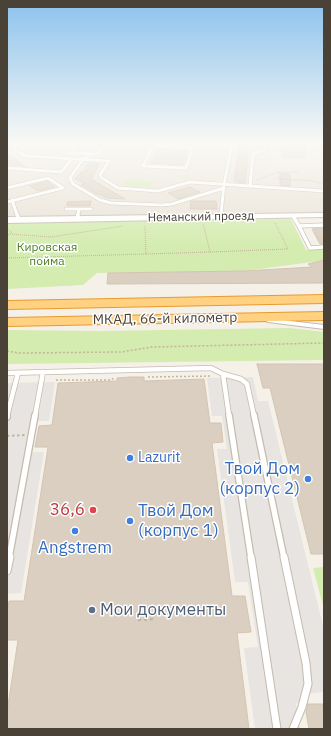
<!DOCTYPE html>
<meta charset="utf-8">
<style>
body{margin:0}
#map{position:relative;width:331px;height:736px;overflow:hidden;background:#f5f1e9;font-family:"IBM Plex Sans",sans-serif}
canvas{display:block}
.frame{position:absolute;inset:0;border:8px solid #4a4137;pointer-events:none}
</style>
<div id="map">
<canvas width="331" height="736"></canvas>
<div class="frame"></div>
</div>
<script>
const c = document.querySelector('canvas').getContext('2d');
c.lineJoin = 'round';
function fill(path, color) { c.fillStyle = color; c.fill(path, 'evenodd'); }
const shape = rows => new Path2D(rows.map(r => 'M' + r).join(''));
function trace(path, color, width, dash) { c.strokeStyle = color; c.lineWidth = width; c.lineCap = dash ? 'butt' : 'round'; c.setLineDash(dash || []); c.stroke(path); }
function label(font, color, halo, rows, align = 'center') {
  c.font = font + ' "IBM Plex Sans",sans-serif'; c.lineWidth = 3; c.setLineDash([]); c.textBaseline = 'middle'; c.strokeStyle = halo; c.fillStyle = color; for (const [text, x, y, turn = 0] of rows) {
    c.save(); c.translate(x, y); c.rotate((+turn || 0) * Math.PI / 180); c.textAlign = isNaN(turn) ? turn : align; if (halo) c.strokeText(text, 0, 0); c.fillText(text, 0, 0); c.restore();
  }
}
const residential = shape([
 [7,144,324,144,324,212,7,218]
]);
const industrial = shape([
 [112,144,125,144,114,160,99,159]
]);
const education = shape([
 [271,144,322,144,324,167,267,164,268,149,271,148]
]);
const green = shape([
 [123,180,152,181,150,188,126,186],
 [291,219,306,250,324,249,324,260,305,263,236,272,97,273,83,285,7,289,7,223],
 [289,328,324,332,324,360,7,364,7,330,101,331],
 [324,567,324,609,313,568]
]);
const parking = shape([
 [253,377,258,401,268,401,324,630,324,692,312,693,296,704,300,729,255,729,244,648,258,647,248,582,235,582,217,449,227,449,222,416,212,416,207,378],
 [55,382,49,421,38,421,33,452,44,452,21,593,7,594,7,383]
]);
const building = shape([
 [285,144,305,146,305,158,282,157,282,148,285,148,285,144],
 [239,145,249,146,245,183,234,181,239,145],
 [158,149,188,151,183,165,151,163,158,149],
 [7,154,25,166,10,165,7,163,7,154],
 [90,163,100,163,91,179,125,199,107,198,99,194,97,194,81,185,85,184,75,179,80,173,86,171,86,165,88,165,90,163],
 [280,173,290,174,290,186,280,185,280,173],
 [47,181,55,187,38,191,30,186,47,181],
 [190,187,200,192,178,199,168,193,190,187],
 [91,201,90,206,67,206,67,202,91,201],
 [191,201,216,201,217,209,190,209,191,201],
 [324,228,324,244,320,244,312,229,324,228],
 [324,260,324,283,107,284,108,273,244,271,312,267,308,264,324,260],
 [257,364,324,364,324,554,311,554,270,388,263,388,257,364],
 [130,377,144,377,144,381,204,379,210,423,221,423,223,442,212,443,232,596,245,596,251,632,237,633,249,729,7,729,7,712,18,640,7,640,7,613,9,601,24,601,48,447,35,447,39,426,52,425,58,383,117,381,117,378,130,377],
 [308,704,323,704,324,729,309,729,306,712,308,704]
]);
const pathFar3 = shape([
 [24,147,66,150],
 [278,172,278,179,314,181,322,184],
 [257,180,278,172,298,172],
 [145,226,146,254,210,252,203,223],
 [7,229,12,232,7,236],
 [10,234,51,237,123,226],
 [210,252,288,249,275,223],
 [7,258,146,254]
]);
const pathFar2 = shape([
 [7,351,19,353,121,352,152,347,324,343],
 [148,377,212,376],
 [56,380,111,380,114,378]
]);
const pathFar1 = shape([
 [7,436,25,435]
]);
const path = shape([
 [138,620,154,619]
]);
const serviceFar4 = shape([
 [18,144,15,147,15,150,26,156,109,161,100,175,102,178,118,188,158,191,190,182,324,191],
 [77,144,70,153,92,154,83,159,70,178,73,184,100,200,111,203,162,205,172,204,224,188],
 [195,145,231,147],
 [153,146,193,148,186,168,143,166,153,146],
 [153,146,163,144,196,144],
 [92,154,97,154,105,144],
 [7,168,61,172,71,160],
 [250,186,253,154,265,150,265,144],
 [7,188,48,178,63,188,7,202],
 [12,200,17,215],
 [66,209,79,209,78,215],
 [79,209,91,209],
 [221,215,224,184,232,144]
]);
const serviceFar3 = shape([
 [17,214,19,220],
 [293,216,299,226],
 [221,217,221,214],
 [77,219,78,214],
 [324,225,299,226,310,248,324,247]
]);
const serviceFar2 = shape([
 [7,373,211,368,223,374,241,379,247,384,254,416],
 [223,374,229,416],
 [7,416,18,373],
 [35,416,43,372]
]);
const serviceFar1 = shape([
 [229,415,251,558],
 [254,415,284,558],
 [7,417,7,415],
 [9,558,35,415]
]);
const service = shape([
 [251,557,277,729],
 [284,557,306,663,308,684,302,707,293,729],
 [7,571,10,557]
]);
const minor = shape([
 [265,318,324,325,324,329,268,322,264,320,265,318]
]);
const tertiary = shape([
 [324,213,324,217,7,223,7,217,324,213]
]);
const trunk = shape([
 [324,295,324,303,7,309,7,301,324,295],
 [324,312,324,320,7,326,7,318,324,312]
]);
const markers = [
 [130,458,4,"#3f7fe0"],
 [308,479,4,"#3f7fe0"],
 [93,510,4,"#e0444e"],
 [130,521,4,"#3f7fe0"],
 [75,531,4,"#3f7fe0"],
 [92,610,4,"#5c6f8a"]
];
const farStreetnames = [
 ["Неманский проезд",201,217,-1]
];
const farParknames = [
 ["Кировская",47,248],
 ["пойма",47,262]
];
const streetNames = [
 ["МКАД, 66-й километр",165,319,-1]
];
const shopNames = [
 ["Lazurit",138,458]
];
const nearShopnames = [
 ["Твой Дом",300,469],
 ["(корпус 2)",300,489],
 ["Твой Дом",138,511,"left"],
 ["(корпус 1)",138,531,"left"],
 ["Angstrem",75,548,"center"]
];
const nearHealthnames = [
 ["36,6",85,510]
];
const nearServicenames = [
 ["Мои документы",100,610]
];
fill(residential, '#eae3d7');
fill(industrial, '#e8e3de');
fill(education, '#efe6d2');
fill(green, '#d4ecb0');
fill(parking, '#e7e4e1');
fill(building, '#dbcfc1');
trace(building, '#d3c4b0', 1);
trace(serviceFar4, '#c5bbae', 4);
trace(serviceFar3, '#c5bbae', 5);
trace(serviceFar2, '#c5bbae', 6);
trace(serviceFar1, '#c5bbae', 8);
trace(service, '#c5bbae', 9);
trace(minor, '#c5bbae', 2);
trace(tertiary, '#c5bbae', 2);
trace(trunk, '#e79b31', 2);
trace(pathFar3, '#c4b49b', 1, [1, 1]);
trace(pathFar2, '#c4b49b', 1.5, [2, 2]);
trace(pathFar1, '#c4b49b', 2, [2.5, 2.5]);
trace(path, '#c4b49b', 2.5, [3, 3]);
trace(serviceFar4, '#fff', 3);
trace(serviceFar3, '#fff', 3.5);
trace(serviceFar2, '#fff', 4.5);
trace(serviceFar1, '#fff', 5.5);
trace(service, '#fff', 7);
fill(minor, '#fff');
fill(tertiary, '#fff');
fill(trunk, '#ffd181');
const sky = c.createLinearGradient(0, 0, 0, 247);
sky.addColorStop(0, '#8cc2ed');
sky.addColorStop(0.58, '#faf9f5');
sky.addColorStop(1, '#faf9f500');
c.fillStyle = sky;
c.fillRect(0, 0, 331, 247);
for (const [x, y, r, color] of markers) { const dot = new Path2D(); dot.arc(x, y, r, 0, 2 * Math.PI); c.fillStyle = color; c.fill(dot); trace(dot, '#fff', 1.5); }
label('12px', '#4a4137', '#fff', farStreetnames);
label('12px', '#4d8025', '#fff', farParknames);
label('14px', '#4a4137', '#fff', streetNames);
label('14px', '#366cbe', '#fff', shopNames, 'left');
label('17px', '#366cbe', '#fff', nearShopnames, 'right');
label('17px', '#be3a42', '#fff', nearHealthnames, 'right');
label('17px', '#4e5e75', '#fff', nearServicenames, 'left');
</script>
